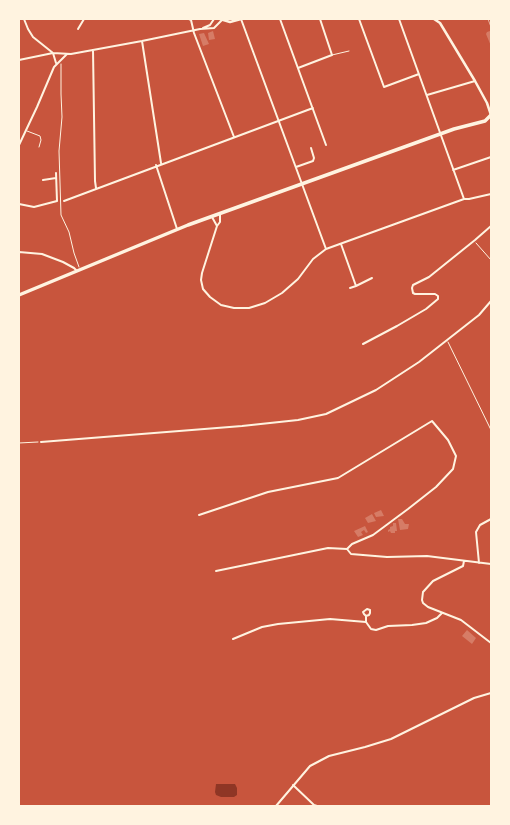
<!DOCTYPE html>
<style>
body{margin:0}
#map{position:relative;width:510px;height:825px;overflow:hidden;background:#c8553d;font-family:"Exo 2",sans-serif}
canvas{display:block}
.frame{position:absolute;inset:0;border:20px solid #fff3e0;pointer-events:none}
</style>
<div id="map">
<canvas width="510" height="825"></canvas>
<div class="frame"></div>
</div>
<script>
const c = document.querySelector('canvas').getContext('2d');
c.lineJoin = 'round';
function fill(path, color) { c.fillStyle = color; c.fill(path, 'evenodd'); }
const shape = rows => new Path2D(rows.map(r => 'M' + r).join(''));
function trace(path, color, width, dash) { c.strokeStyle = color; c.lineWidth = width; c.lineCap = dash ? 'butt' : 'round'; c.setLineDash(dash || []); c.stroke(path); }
const water = shape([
 [216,784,235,784,237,788,237,795,234,797,221,797,216,795,215,792]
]);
const building = shape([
 [213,31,215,39,209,40,208,33],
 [490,31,491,32,491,46,486,34,487,32],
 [204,33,209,44,203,46,199,34],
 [381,510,384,516,376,517,374,513],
 [372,514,376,521,368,523,365,518],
 [398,519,402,519,405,524,409,524,408,529,400,530],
 [393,523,396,523,397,531,395,531,395,533,391,533,390,531,388,532,388,530,390,529,390,527,393,526],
 [365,526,368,532,366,533,364,530,361,532,363,535,358,537,354,531],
 [467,630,476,638,472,644,462,636]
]);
const path = shape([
 [61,64,61,94,62,117,59,151,61,215,69,232,74,253,79,267],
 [476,243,491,260],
 [448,342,491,430],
 [19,443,38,442]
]);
const service = shape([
 [332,55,349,51],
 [27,131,40,136,41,140,39,147]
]);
const minor = shape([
 [24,19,28,29,33,37,53,53],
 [189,19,191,20,194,33,234,137],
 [241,19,326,249],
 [280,19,326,145],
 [359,19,384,87,419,74],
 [399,19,464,199],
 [203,28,210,25,214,19],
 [78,29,84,19],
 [142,41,161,163],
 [93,50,95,181,96,188],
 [53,53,56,63],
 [19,60,53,53,71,54,142,41,200,29,214,28,222,20],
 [298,68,332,55,320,19],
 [427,95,475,81],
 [19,145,37,107,54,67,67,54],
 [156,165,177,229],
 [296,167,313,161,314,158,311,148],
 [453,170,491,157],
 [43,180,56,178],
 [64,201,313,108],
 [19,204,34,207,57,201,56,173],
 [220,213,220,222,217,226,202,273,201,280,203,289,210,297,221,305,234,308,249,308,265,303,282,293,298,279,313,259,326,249,464,199,469,199,491,194],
 [212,217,217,226],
 [341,244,356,286,372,278],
 [19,252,42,254,63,262,74,268,77,271],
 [19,253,19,270],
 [350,288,356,286],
 [363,344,397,326,426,309,438,299,438,296,435,294,415,294,413,293,412,288,413,285,429,277,475,240,491,226],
 [41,442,242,426,298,420,326,414,376,390,419,362,479,315,491,301],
 [199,515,268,492,338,478,432,421,448,440,456,456,453,469,436,487,408,509,373,535,352,544,347,549],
 [464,561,463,566,433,581,423,592,422,600,423,603,428,607,461,620,491,643],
 [479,563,476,532,480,525,491,519],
 [216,571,328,548,347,549,351,554,387,557,427,556,491,564],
 [366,616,364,614,363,612,367,609,370,610,370,613,369,615,366,616,366,622,371,629,376,630,388,626,412,625,426,623,437,618,442,613],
 [233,639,262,627,278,624,330,619,366,622],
 [293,785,314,805,317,806],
 [276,806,310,766,329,756,365,747,391,739,474,698,491,693]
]);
const tertiary = shape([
 [220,19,230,22,241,19],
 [434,19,440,23,475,81,487,103,491,115]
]);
const primary = shape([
 [19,295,188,225,454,129,485,121,491,115]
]);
const rail = shape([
 [488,19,491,27]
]);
fill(water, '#8f3625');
fill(building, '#d67c66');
trace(path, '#fff3e0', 1);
trace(service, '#fff3e0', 1);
trace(minor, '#fff3e0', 2);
trace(tertiary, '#fff3e0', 2.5);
trace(primary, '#fff3e0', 3.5);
trace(rail, '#e9b49f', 1);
</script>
